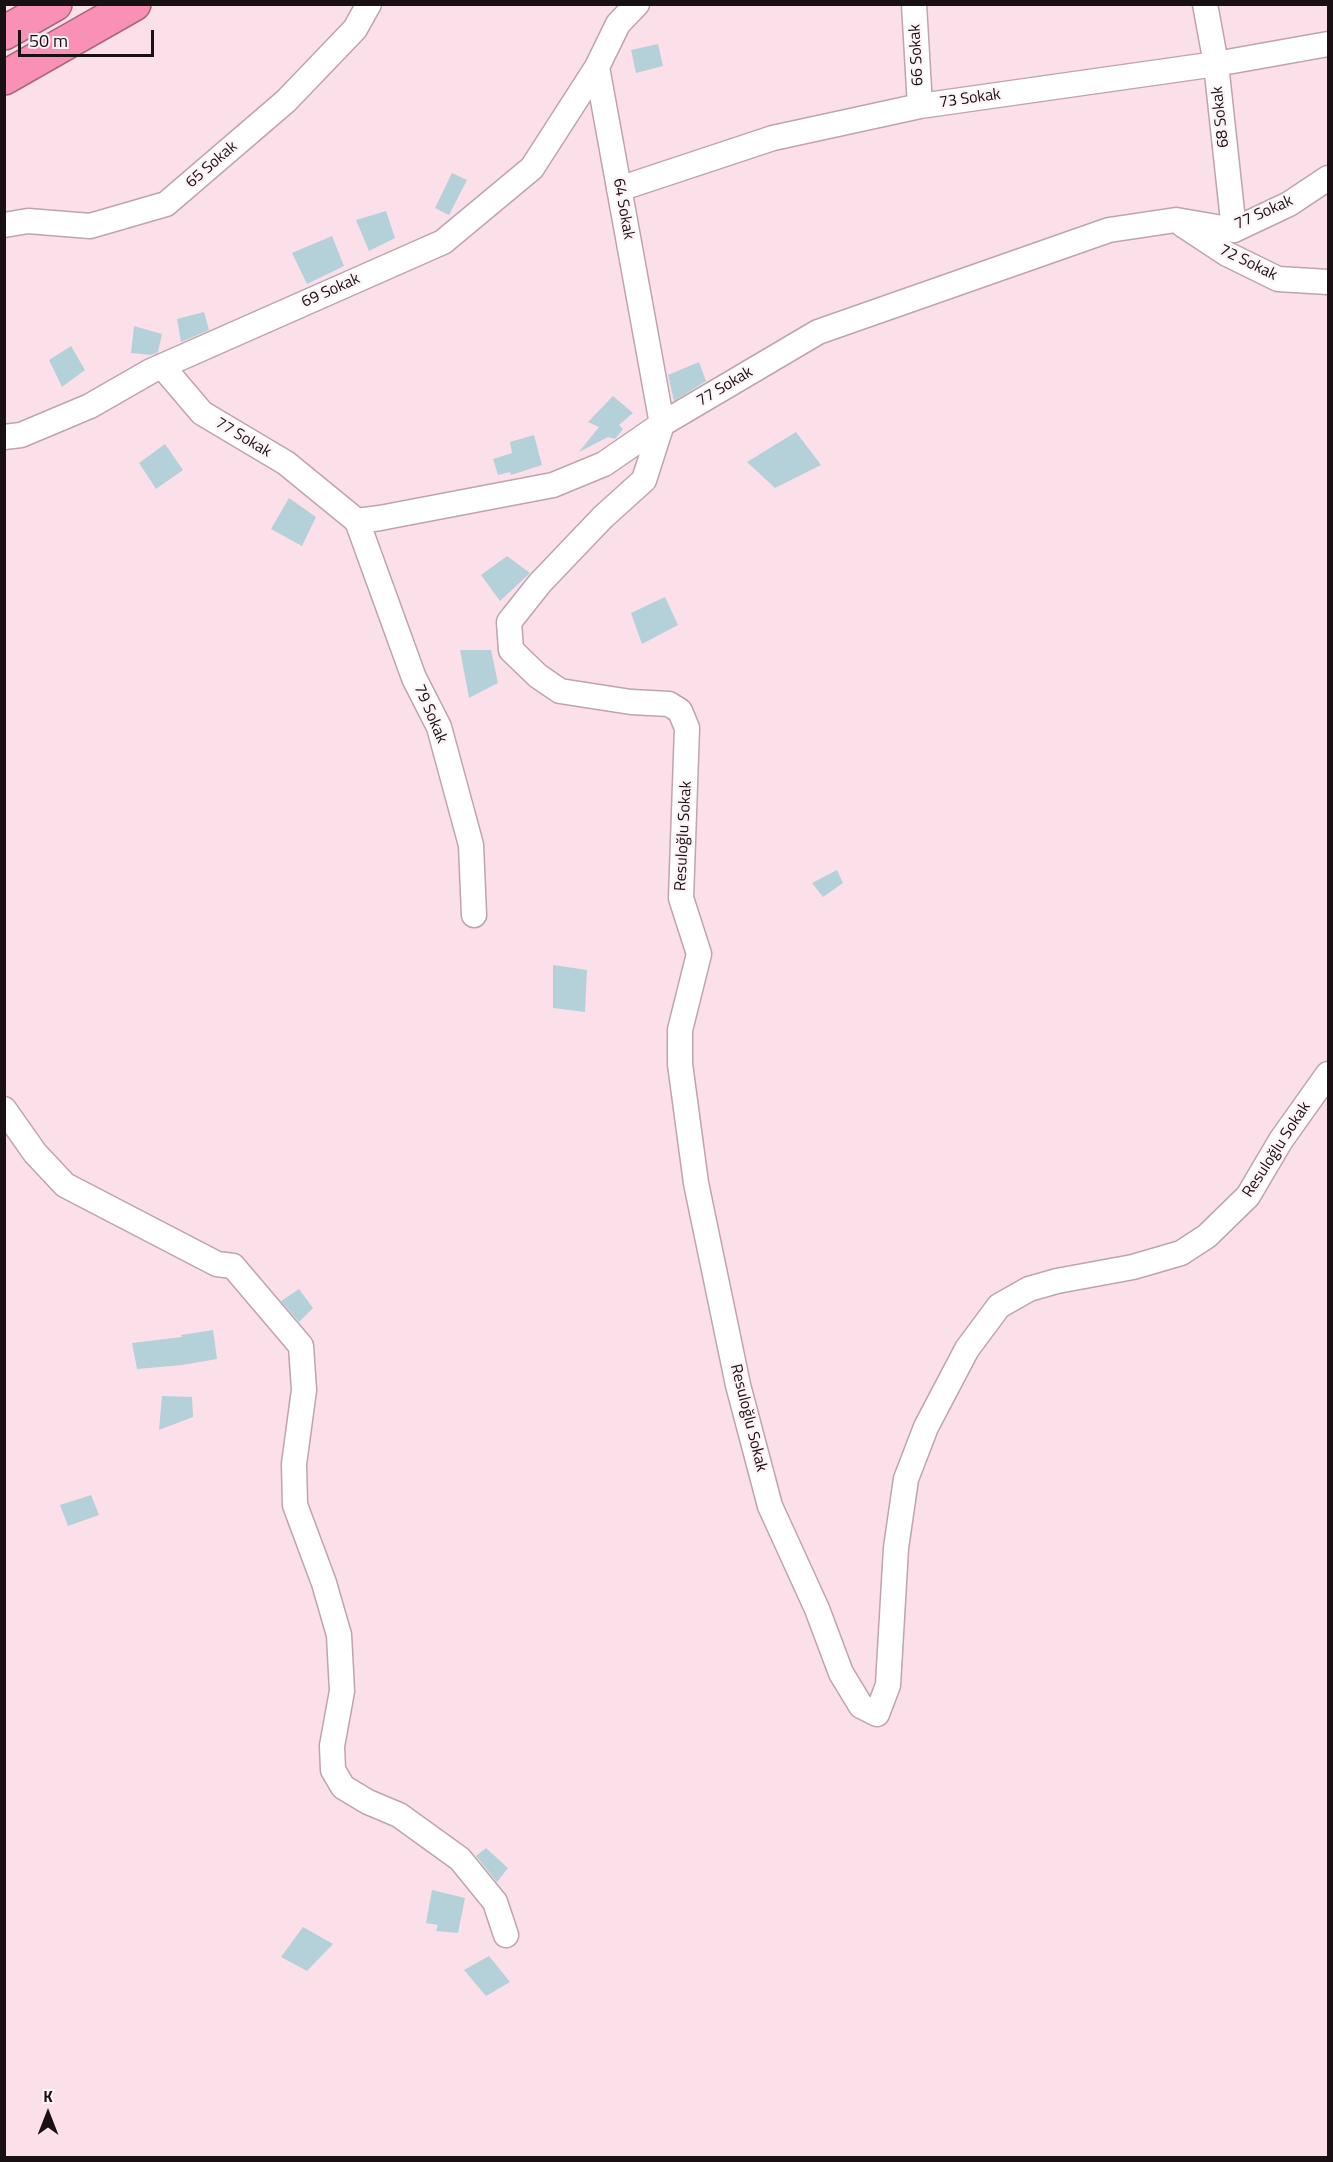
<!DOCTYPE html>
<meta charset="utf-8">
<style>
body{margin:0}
#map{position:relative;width:1333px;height:2162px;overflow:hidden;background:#fce0e9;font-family:"Titillium Web",sans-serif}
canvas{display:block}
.frame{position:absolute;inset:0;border:6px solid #191013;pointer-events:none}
.north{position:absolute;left:18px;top:2084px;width:60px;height:60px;-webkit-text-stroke:4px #fef3f6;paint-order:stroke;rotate:0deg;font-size:16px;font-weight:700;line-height:24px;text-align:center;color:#191013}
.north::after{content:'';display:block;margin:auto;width:21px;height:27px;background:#191013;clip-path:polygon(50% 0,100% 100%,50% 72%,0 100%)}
.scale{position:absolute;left:18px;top:30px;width:136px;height:27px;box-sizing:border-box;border:3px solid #191013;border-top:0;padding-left:8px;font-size:18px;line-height:21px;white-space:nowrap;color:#191013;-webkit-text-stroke:4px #fef3f6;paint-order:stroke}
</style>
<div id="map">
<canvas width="1333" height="2162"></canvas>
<div class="frame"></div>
<div class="north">K</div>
<div class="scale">50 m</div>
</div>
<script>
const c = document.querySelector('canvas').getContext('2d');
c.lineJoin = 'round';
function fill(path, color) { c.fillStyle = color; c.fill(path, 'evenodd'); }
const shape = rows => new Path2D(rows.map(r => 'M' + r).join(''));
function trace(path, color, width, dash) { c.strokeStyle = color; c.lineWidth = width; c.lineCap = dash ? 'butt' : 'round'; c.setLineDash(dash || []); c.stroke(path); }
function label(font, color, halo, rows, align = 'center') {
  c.font = font + ' "Titillium Web",sans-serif'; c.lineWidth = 4.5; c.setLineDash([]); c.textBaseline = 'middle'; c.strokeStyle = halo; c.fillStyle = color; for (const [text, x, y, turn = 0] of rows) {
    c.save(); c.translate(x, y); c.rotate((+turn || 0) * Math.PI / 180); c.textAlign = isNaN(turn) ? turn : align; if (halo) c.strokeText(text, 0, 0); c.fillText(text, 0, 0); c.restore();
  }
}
const building = shape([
 [658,44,663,66,636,73,631,50],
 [452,173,467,180,449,215,435,208],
 [386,211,395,238,369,251,356,220],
 [332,236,344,266,307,284,292,253],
 [204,312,209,330,181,342,177,319],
 [134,326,162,334,158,352,151,355,131,353],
 [71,346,85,370,62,387,49,360],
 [699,362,706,381,674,401,668,375],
 [613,396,633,413,619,425,623,429,615,439,608,437,579,452,599,427,588,422],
 [796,432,821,465,775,488,747,462],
 [534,435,542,465,511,475,510,472,498,475,493,459,512,453,510,442],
 [165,444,183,470,156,489,139,463],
 [289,498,316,517,302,546,271,529],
 [507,556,530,573,500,601,481,575],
 [665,597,678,625,642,644,631,613],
 [460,650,491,650,498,683,469,698],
 [837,870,843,883,823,897,812,883],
 [553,965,587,970,585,1012,553,1008],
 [299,1289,313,1308,299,1322,281,1301],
 [213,1330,217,1359,182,1365,137,1369,132,1343,182,1337,181,1335],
 [162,1396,192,1397,193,1417,159,1430],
 [91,1495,99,1515,68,1526,60,1505],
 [486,1848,508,1868,497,1882,476,1856],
 [432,1890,465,1898,458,1933,436,1931,438,1925,426,1923],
 [303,1927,333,1944,307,1971,281,1957],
 [489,1956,510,1982,486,1996,464,1970]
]);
const minor = shape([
 [914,4,920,106],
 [1205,4,1216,64,1234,230],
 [597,67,662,424,644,480,603,517,540,583,509,622,511,650,538,676,560,691,631,702,669,704,680,711,687,728,681,898,699,954,680,1030,680,1064,696,1183,738,1385,770,1506,817,1609,841,1673,861,1706,877,1714,888,1685,896,1548,906,1479,926,1427,967,1349,999,1306,1029,1289,1057,1281,1133,1267,1181,1253,1207,1236,1248,1196,1281,1140,1328,1074],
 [619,189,773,138,920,106,1216,64,1328,44],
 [4,225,28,221,90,226,166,204,286,101,355,29,369,4],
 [1183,225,1227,254,1278,279,1328,282],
 [162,366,202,413,286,463,357,521,380,518,553,485,604,464,662,424,818,332,1109,230,1176,220,1234,230,1289,204,1328,178],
 [4,437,21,435,90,406,151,371,443,242,532,168,597,67,618,24,637,4],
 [357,521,414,678,439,727,471,845,474,915],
 [4,1109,35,1153,65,1185,217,1264,233,1266,301,1346,304,1390,294,1464,295,1505,324,1583,339,1635,342,1691,332,1746,333,1770,343,1787,368,1802,399,1815,460,1859,495,1902,506,1935]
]);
const highway = shape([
 [4,33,55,4],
 [4,78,134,4]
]);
const streetNames = [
 ["66 Sokak",917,55,-93],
 ["73 Sokak",970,99,-8],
 ["68 Sokak",1221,117,-96],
 ["65 Sokak",212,165,-41],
 ["64 Sokak",623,209,80],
 ["77 Sokak",1264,213,-24],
 ["72 Sokak",1248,263,26],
 ["69 Sokak",331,291,-24],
 ["77 Sokak",725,387,-31],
 ["77 Sokak",243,438,31],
 ["79 Sokak",430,714,67],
 ["Resuloğlu Sokak",684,836,-87],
 ["Resuloğlu Sokak",1277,1150,-57],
 ["Resuloğlu Sokak",748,1418,76]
];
fill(building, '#b4d0d9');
trace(minor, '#bfa4ac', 27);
trace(highway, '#ab647e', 36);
trace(minor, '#fff', 24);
trace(highway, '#f991b7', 33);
label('16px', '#191013', '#fef3f6', streetNames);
</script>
